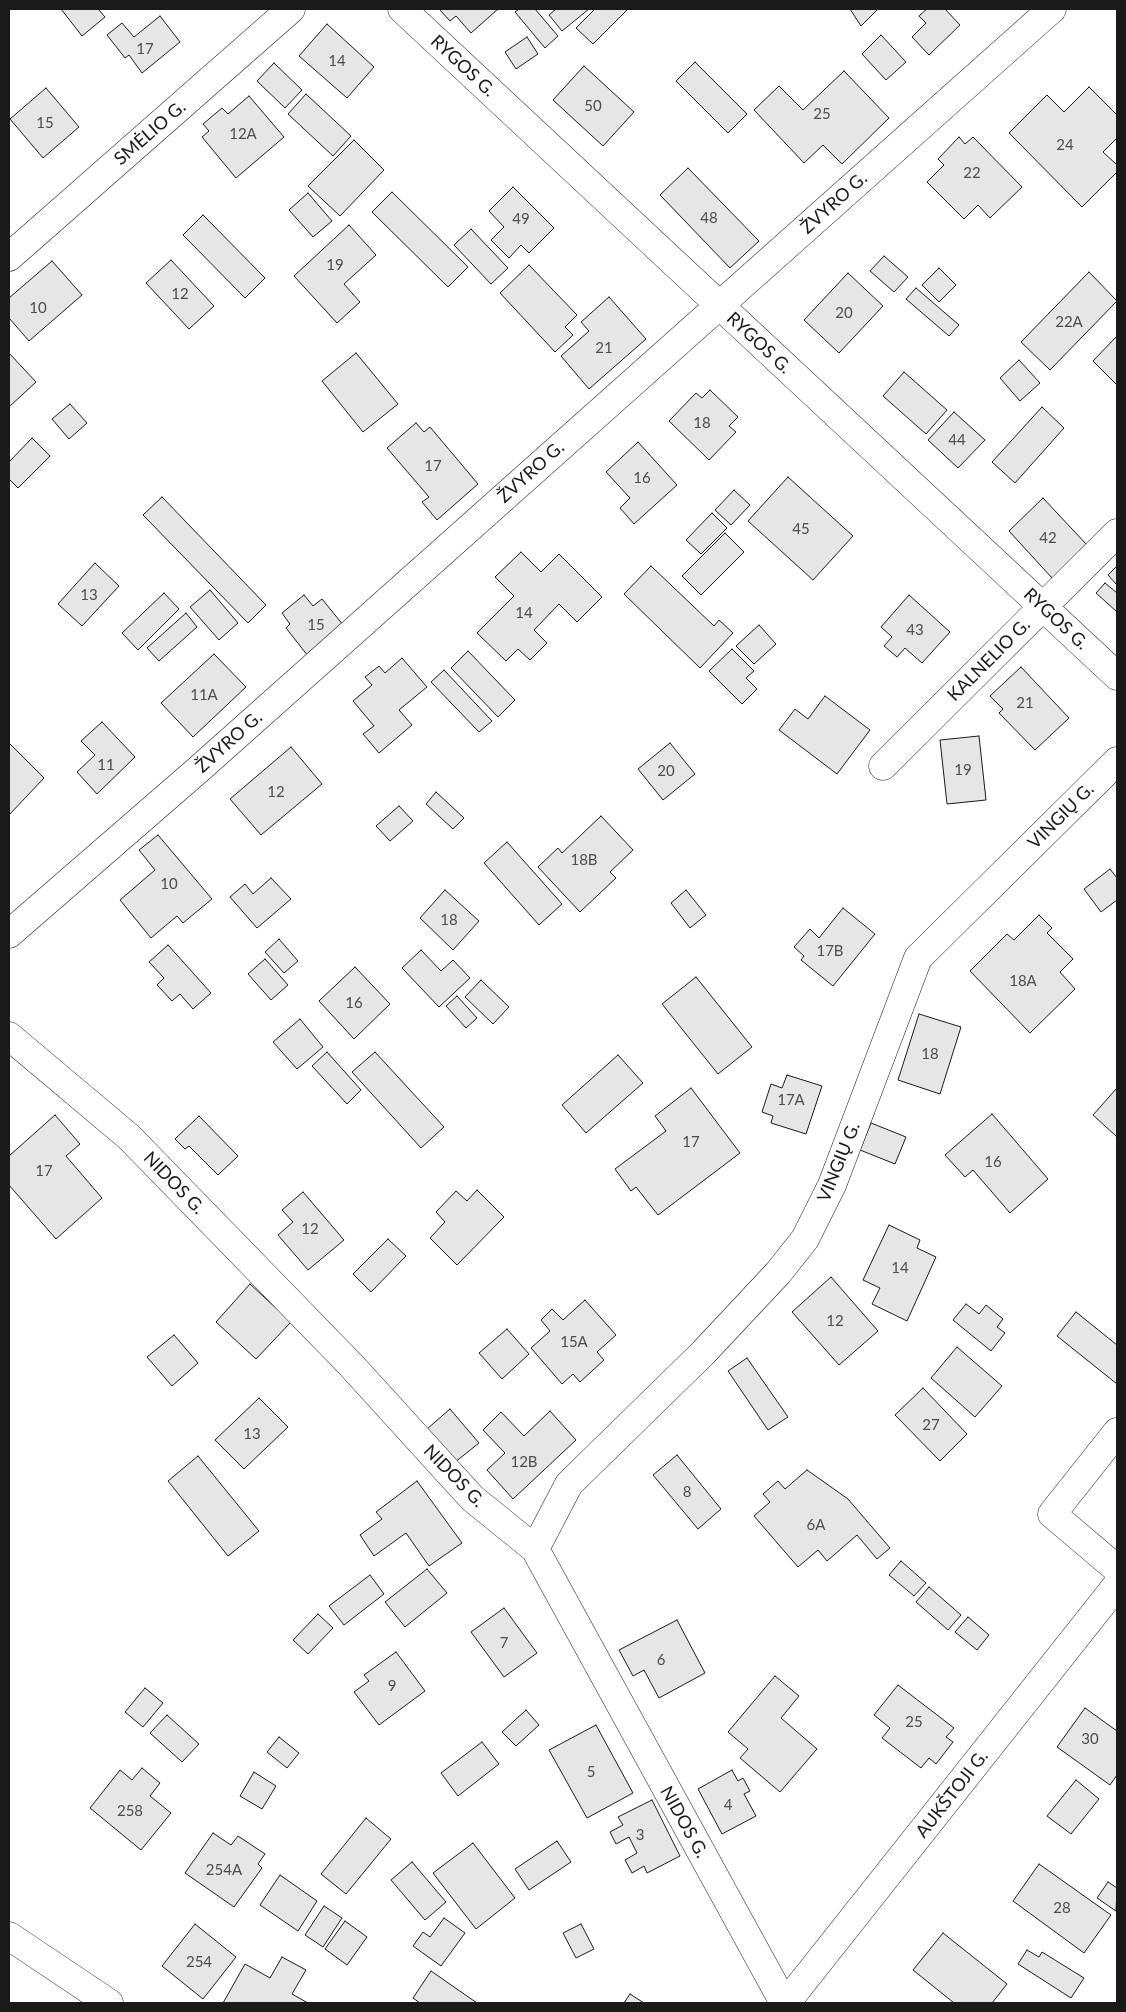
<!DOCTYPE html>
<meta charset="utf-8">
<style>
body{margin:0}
#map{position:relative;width:1126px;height:2012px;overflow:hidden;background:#fff;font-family:Lato,sans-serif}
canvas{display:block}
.frame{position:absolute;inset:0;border:10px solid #1a1a1a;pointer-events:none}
</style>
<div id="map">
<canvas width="1126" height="2012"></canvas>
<div class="frame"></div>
</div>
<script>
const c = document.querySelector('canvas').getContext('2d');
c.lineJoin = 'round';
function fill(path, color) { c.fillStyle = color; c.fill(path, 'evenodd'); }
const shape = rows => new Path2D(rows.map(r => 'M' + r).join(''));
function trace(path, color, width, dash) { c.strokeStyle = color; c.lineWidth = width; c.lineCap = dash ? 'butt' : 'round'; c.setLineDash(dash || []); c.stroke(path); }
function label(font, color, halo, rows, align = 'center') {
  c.font = font + ' Lato,sans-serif'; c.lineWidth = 4; c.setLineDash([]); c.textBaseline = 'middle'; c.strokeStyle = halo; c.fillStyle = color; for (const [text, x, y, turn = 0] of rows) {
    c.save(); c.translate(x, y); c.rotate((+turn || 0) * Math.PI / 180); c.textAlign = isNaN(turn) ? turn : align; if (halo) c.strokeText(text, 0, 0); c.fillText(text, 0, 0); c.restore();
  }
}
const building = shape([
 [61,9,98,9,105,17,82,36,61,9],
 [439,9,498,9,471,33,456,16,450,21,439,9],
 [519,9,535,9,558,36,545,48,515,12,519,9],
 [556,9,589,9,562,31,549,15,556,9],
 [595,9,628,9,593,44,576,28,595,9],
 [850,9,878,9,861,26,850,9],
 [927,9,945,9,960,25,929,55,912,37,926,23,919,16,927,9],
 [160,16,180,42,142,73,129,55,125,58,107,35,122,23,134,37,160,16],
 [327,24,374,67,347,98,299,56,327,24],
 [881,35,906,62,886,80,862,54,881,35],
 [527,37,538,54,516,69,505,52,527,37],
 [695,62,747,114,728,133,676,81,695,62],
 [274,63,302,90,285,108,257,81,274,63],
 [584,66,634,112,603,146,553,100,584,66],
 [844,71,889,118,842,164,823,145,804,163,754,110,779,86,803,110,844,71],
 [1089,87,1117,115,1117,138,1103,152,1117,165,1117,172,1082,207,1009,133,1047,95,1064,112,1089,87],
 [46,88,79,127,43,158,10,119,46,88],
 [306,94,351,136,333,156,288,114,306,94],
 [249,96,284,137,236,178,202,137,209,131,203,124,222,108,228,114,249,96],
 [959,137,965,144,973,137,1022,187,990,218,978,205,964,219,927,182,944,165,938,159,959,137],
 [354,140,384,170,340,216,308,186,354,140],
 [688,168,759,241,730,268,660,195,688,168],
 [513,187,554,228,529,253,521,245,509,258,491,240,504,227,489,211,513,187],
 [392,192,468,267,448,287,372,212,392,192],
 [308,193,332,221,313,237,289,210,308,193],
 [203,215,265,278,245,298,183,235,203,215],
 [349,225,376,255,344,284,360,302,337,323,294,276,349,225],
 [471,229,508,268,491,284,454,245,471,229],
 [884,256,908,277,894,292,870,271,884,256],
 [171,260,214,306,189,329,146,283,171,260],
 [52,261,82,295,29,341,9,318,9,298,52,261],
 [529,265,577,315,565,327,573,335,555,352,500,293,529,265],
 [939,268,956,285,939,302,922,285,939,268],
 [1089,272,1117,301,1050,370,1021,342,1089,272],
 [848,273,883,306,839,353,804,320,848,273],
 [916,288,959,325,949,336,906,299,916,288],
 [609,297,646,339,589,389,561,356,589,331,581,322,609,297],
 [1117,336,1117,385,1093,361,1117,336],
 [9,353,36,382,9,407,9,353],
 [356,353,398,404,363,432,322,381,356,353],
 [1019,360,1040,383,1020,401,1000,378,1019,360],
 [904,372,947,410,926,434,883,396,904,372],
 [710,390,738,417,729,426,736,432,709,460,669,421,696,393,702,398,710,390],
 [70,404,87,423,69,439,52,419,70,404],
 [1042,407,1064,428,1015,483,992,462,1042,407],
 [954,412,985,440,958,468,928,440,954,412],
 [416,423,424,432,430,427,478,484,437,520,422,502,429,497,387,448,416,423],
 [32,438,50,456,18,488,9,479,9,462,32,438],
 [638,442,677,485,634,524,620,508,630,498,606,472,638,442],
 [788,477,853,536,813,580,748,521,788,477],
 [734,490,750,505,731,525,715,510,734,490],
 [162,497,266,605,248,623,143,515,162,497],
 [1043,498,1087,545,1052,578,1009,531,1043,498],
 [712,513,727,528,701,554,686,540,712,513],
 [725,533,744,552,701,595,682,576,725,533],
 [521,552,541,572,559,554,602,597,577,622,559,604,534,630,547,643,530,660,518,649,506,661,477,633,514,596,495,577,521,552],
 [95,563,119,586,82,626,58,604,95,563],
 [651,566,714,626,719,620,733,633,700,668,624,594,651,566],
 [1117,566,1117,585,1108,575,1117,566],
 [1105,583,1117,593,1117,612,1096,593,1105,583],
 [210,590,238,623,219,640,190,607,210,590],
 [164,593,179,609,138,650,122,633,164,593],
 [304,595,313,606,322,599,344,626,308,656,286,628,290,624,282,613,304,595],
 [909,595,950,632,922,663,905,648,897,657,884,646,892,637,881,627,909,595],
 [186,613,197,627,159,661,147,648,186,613],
 [759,625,776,644,754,664,736,646,759,625],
 [732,649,754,671,746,678,757,689,742,704,709,671,732,649],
 [468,651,515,700,498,717,451,668,468,651],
 [214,654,246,687,193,737,161,703,214,654],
 [402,658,427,687,399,710,412,725,379,753,363,734,374,726,353,701,372,685,365,677,379,666,385,673,402,658],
 [1021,667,1069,718,1035,750,999,713,1003,709,990,696,1021,667],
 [444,670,492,721,479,732,431,682,444,670],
 [825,696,870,730,837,774,779,730,795,709,808,719,825,696],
 [102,722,135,757,97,794,77,772,95,755,81,741,102,722],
 [979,736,986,800,947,804,940,740,979,736],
 [9,743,44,778,9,815,9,743],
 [670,743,695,774,663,800,638,769,670,743],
 [291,747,322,784,261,835,230,799,291,747],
 [436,792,464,818,453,829,426,804,436,792],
 [399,806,413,821,390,841,376,826,399,806],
 [601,816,633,850,610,872,616,878,580,912,538,867,558,848,562,853,601,816],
 [158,835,212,899,183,923,177,916,151,938,120,900,155,870,139,850,158,835],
 [507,842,562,904,539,925,484,863,507,842],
 [1110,869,1117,878,1117,900,1101,912,1084,889,1110,869],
 [271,878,291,899,257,928,230,897,245,884,253,894,271,878],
 [445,890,479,921,453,950,420,918,445,890],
 [686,890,706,915,690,928,671,903,686,890],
 [843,908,875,934,833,986,801,960,804,956,794,947,810,929,819,938,843,908],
 [1039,915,1052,928,1047,933,1073,959,1060,972,1075,989,1030,1033,970,971,1007,934,1014,940,1039,915],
 [279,939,298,961,284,973,265,952,279,939],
 [168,945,211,993,193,1009,180,994,172,1001,157,985,164,978,149,962,168,945],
 [421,950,441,971,453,960,470,978,439,1007,402,968,421,950],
 [265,959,288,985,271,1000,248,974,265,959],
 [355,967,390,1004,354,1039,319,1001,355,967],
 [696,977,752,1047,718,1074,662,1004,696,977],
 [481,980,509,1007,493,1024,465,997,481,980],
 [457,996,477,1018,466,1028,446,1006,457,996],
 [919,1014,961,1027,940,1094,898,1080,919,1014],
 [300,1019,323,1047,297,1069,273,1042,300,1019],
 [327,1052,361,1090,347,1104,312,1066,327,1052],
 [375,1052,444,1127,421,1148,352,1072,375,1052],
 [618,1055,643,1083,586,1133,562,1105,618,1055],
 [787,1075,822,1086,806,1134,771,1123,773,1116,762,1112,771,1084,782,1088,787,1075],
 [691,1088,740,1153,658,1215,636,1187,631,1191,615,1169,666,1131,655,1116,691,1088],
 [1117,1088,1117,1137,1093,1115,1117,1088],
 [992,1114,1048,1179,1010,1213,973,1170,965,1177,945,1155,992,1114],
 [55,1115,80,1144,66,1156,102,1198,56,1239,9,1185,9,1156,55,1115],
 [199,1116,238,1156,218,1175,189,1146,185,1149,175,1139,199,1116],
 [871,1123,906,1137,895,1164,860,1150,871,1123],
 [477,1190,504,1217,457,1265,430,1238,445,1222,436,1212,456,1191,467,1201,477,1190],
 [303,1192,344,1240,308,1270,278,1235,293,1222,282,1210,303,1192],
 [889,1225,920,1240,917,1248,936,1257,907,1321,872,1304,880,1288,863,1280,889,1225],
 [388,1239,406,1256,371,1292,353,1274,388,1239],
 [831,1277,878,1331,839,1365,792,1312,831,1277],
 [250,1284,291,1322,256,1359,216,1322,250,1284],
 [585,1300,616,1335,597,1352,604,1360,580,1382,573,1374,562,1384,531,1348,550,1331,541,1320,552,1309,563,1320,585,1300],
 [966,1304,979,1314,986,1305,1003,1319,997,1327,1005,1333,991,1351,953,1320,966,1304],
 [1076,1312,1117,1345,1117,1384,1057,1336,1076,1312],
 [507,1329,529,1354,502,1379,479,1353,507,1329],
 [174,1335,198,1363,172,1386,147,1357,174,1335],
 [957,1347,1002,1386,975,1417,931,1378,957,1347],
 [747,1358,788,1417,768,1430,728,1371,747,1358],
 [923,1388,967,1434,940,1461,895,1415,923,1388],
 [259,1398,288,1427,244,1469,215,1440,259,1398],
 [450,1409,479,1443,454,1463,427,1429,450,1409],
 [550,1411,576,1440,513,1499,487,1470,505,1453,483,1430,501,1412,524,1436,550,1411],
 [677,1455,721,1509,698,1529,653,1475,677,1455],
 [198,1456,259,1531,228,1556,168,1481,198,1456],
 [807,1470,848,1499,890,1548,877,1559,857,1535,827,1561,818,1550,798,1567,754,1516,770,1502,763,1494,778,1481,785,1489,807,1470],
 [417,1481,462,1543,429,1566,406,1533,374,1556,360,1535,382,1519,376,1512,417,1481],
 [901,1561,926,1583,914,1596,889,1575,901,1561],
 [427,1569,447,1593,405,1627,385,1602,427,1569],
 [370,1575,384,1594,344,1625,329,1606,370,1575],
 [929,1587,961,1615,948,1630,916,1602,929,1587],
 [504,1608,537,1653,504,1677,471,1632,504,1608],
 [318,1614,333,1628,308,1654,293,1640,318,1614],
 [968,1617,989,1635,977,1650,955,1632,968,1617],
 [677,1620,705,1673,659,1698,644,1670,633,1676,619,1650,677,1620],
 [396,1652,425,1691,379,1725,354,1692,369,1681,364,1675,396,1652],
 [775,1676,799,1696,781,1718,817,1749,780,1792,740,1758,748,1749,728,1732,775,1676],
 [898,1685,954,1728,946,1737,953,1742,936,1764,929,1758,921,1768,882,1738,890,1728,874,1715,898,1685],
 [145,1688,163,1703,143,1727,125,1712,145,1688],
 [1085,1708,1117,1731,1117,1775,1110,1785,1057,1747,1085,1708],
 [526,1710,539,1725,516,1746,502,1732,526,1710],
 [167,1715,199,1744,182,1762,150,1733,167,1715],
 [596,1725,633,1793,587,1818,549,1750,596,1725],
 [279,1737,299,1753,287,1768,267,1752,279,1737],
 [482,1742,499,1764,458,1796,441,1773,482,1742],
 [142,1768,160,1783,150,1796,171,1813,141,1850,90,1808,120,1770,132,1780,142,1768],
 [732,1770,738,1781,743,1778,750,1791,744,1794,756,1816,722,1834,698,1789,732,1770],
 [254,1772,276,1786,262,1809,240,1796,254,1772],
 [1076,1780,1099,1799,1071,1834,1047,1816,1076,1780],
 [652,1800,680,1856,647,1873,644,1866,632,1873,625,1860,637,1853,629,1837,616,1844,610,1832,623,1825,618,1817,652,1800],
 [366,1818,391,1839,346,1894,321,1874,366,1818],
 [213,1833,231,1845,238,1836,265,1854,258,1864,262,1868,234,1907,185,1873,213,1833],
 [557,1841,571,1862,529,1890,515,1869,557,1841],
 [473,1843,515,1898,476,1929,433,1873,473,1843],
 [412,1862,446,1902,425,1920,391,1880,412,1862],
 [1039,1864,1111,1915,1084,1953,1013,1901,1039,1864],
 [280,1875,317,1901,298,1931,260,1905,280,1875],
 [1108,1882,1117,1888,1116,1911,1097,1898,1108,1882],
 [324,1906,342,1918,323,1947,305,1935,324,1906],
 [444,1918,465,1933,441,1966,413,1946,423,1932,430,1937,444,1918],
 [345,1921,367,1937,347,1965,325,1949,345,1921],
 [195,1924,236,1957,203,1999,162,1966,195,1924],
 [581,1924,594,1949,576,1958,563,1933,581,1924],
 [943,1933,1007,1984,992,2003,954,2003,913,1970,943,1933],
 [1027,1950,1039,1957,1042,1952,1084,1978,1071,1998,1018,1964,1027,1950],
 [282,1957,306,1970,292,1994,308,2003,223,2003,245,1964,270,1978,282,1957],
 [431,1971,477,2003,420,2003,413,1998,431,1971],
 [630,1994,644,2003,624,2003,630,1994]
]);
const minor = shape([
 [402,9,1117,676],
 [9,257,291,9],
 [883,766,1117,533],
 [9,934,199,769,1052,9],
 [9,1036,129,1137,351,1365,472,1498,535,1549,784,2003],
 [1117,1432,1052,1514,1117,1569],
 [535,1549,569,1484,703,1353,778,1273,805,1239,832,1185,918,958,1117,761],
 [786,2003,1117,1585]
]);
const trunk = shape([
 [9,1936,109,2003]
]);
const numberNames = [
 ["17",145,49],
 ["14",337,61],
 ["50",593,106],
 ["25",822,114],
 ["15",45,123],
 ["12A",243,134],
 ["24",1065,145],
 ["22",972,173],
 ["48",709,218],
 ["49",521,219],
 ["19",335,265],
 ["12",180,294],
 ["10",38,308],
 ["20",844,313],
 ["22A",1069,322],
 ["21",604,348],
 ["18",702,423],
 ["44",957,440],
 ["17",433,466],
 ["16",642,478],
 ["45",801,529],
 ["42",1048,538],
 ["13",89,595],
 ["14",524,613],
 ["15",316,625],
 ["43",915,630],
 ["11A",204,695],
 ["21",1025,703],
 ["11",106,765],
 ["19",963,770],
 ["20",666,771],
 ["12",276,792],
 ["18B",584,860],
 ["10",169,884],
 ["18",449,920],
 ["17B",830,951],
 ["18A",1023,981],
 ["16",354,1003],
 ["18",930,1054],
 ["17A",791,1100],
 ["17",691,1142],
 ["16",993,1162],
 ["17",44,1171],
 ["12",310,1229],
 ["14",900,1268],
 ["12",835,1321],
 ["15A",574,1342],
 ["27",931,1425],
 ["13",252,1434],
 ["12B",524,1462],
 ["8",687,1492],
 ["6A",816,1525],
 ["7",504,1643],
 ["6",661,1660],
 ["9",392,1686],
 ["25",914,1722],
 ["30",1090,1739],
 ["5",591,1772],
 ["4",728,1805],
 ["258",130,1811],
 ["3",640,1835],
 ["254A",224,1870],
 ["28",1062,1908],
 ["254",199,1962]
];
const streetNames = [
 ["RYGOS G.",463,66,43],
 ["SMĖLIO G.",150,133,-41],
 ["ŽVYRO G.",834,203,-42],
 ["RYGOS G.",759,343,43],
 ["ŽVYRO G.",531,472,-42],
 ["RYGOS G.",1056,619,43],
 ["KALNELIO G.",989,660,-45],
 ["ŽVYRO G.",229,742,-42],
 ["VINGIŲ G.",1061,816,-45],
 ["VINGIŲ G.",839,1162,-68],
 ["NIDOS G.",174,1183,46],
 ["NIDOS G.",454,1476,46],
 ["AUKŠTOJI G.",952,1794,-52],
 ["NIDOS G.",684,1822,61]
];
fill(building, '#e6e6e6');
trace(building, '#1a1a1a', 1);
trace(minor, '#1a1a1a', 29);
trace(trunk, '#1a1a1a', 29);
trace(minor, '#fff', 28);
trace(trunk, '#fff', 28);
label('15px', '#4d4d4d', null, numberNames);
label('18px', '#1a1a1a', '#fff', streetNames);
</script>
